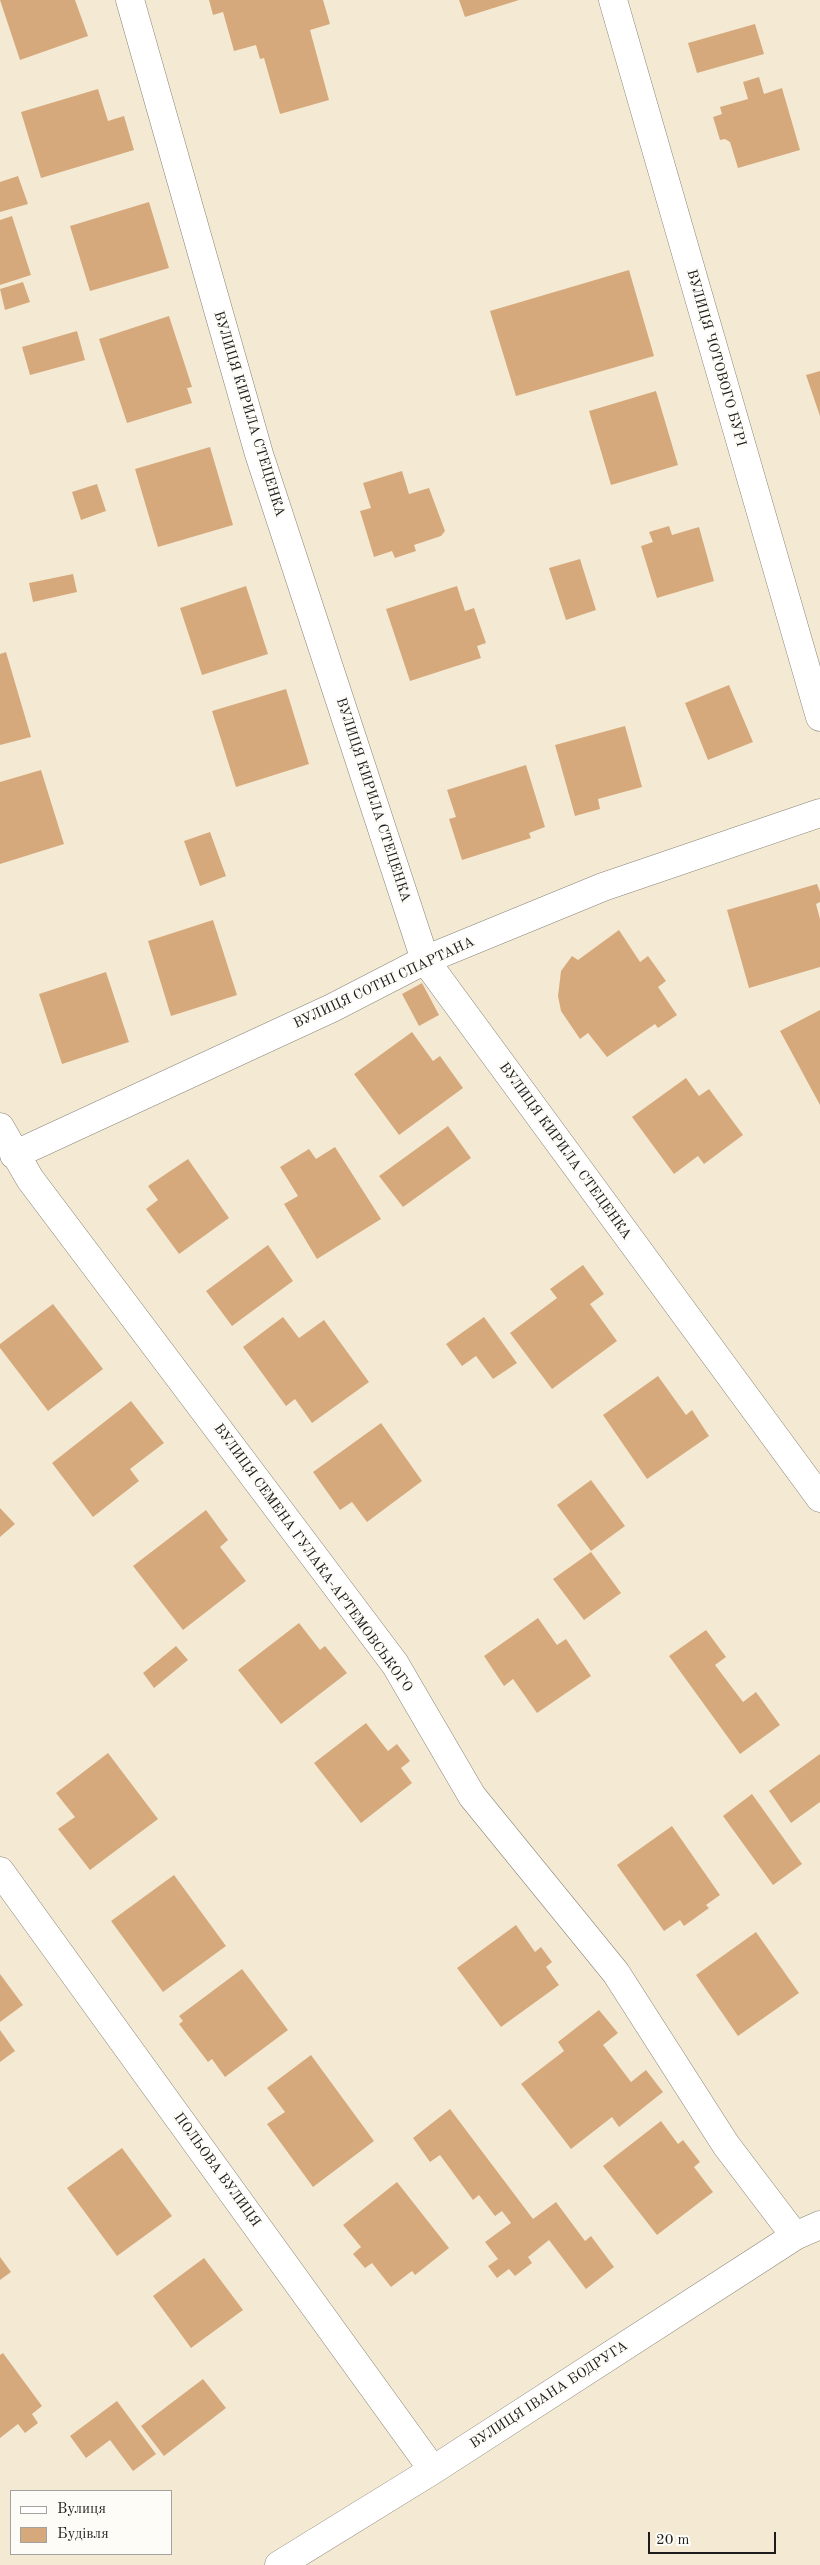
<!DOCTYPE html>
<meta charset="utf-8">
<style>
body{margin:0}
#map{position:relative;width:820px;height:2565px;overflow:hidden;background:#f4ead3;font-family:"Old Standard TT",serif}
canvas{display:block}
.legend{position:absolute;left:10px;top:2490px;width:162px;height:65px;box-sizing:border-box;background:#fdfcf7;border:1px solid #a3a29f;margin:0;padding:6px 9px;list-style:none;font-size:15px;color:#1c1c1c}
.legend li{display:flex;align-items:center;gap:10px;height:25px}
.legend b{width:25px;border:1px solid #a3a29f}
.scale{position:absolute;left:648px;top:2532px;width:128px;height:22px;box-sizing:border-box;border:2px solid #1c1c1c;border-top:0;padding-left:6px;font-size:15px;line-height:18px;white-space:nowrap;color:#1c1c1c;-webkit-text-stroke:4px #fdfcf7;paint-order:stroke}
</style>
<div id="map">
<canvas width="820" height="2565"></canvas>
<ul class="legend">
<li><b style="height:6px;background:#fff"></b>Вулиця</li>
<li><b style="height:14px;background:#d6a97d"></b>Будівля</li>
</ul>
<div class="scale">20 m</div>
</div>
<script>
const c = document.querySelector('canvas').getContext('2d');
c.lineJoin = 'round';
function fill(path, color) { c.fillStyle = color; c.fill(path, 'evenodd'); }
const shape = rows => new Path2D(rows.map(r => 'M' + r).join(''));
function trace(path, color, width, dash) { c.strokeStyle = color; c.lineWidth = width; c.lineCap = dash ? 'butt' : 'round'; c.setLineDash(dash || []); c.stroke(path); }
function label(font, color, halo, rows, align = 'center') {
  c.font = font + ' "Old Standard TT",serif'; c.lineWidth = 4.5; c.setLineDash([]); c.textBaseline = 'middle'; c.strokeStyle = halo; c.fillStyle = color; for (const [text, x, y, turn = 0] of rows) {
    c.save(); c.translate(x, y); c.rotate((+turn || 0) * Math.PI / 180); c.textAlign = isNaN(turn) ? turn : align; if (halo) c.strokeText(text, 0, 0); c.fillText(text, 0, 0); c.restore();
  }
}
const building = shape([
 [0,0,75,0,88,36,20,60],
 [209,0,323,0,330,24,310,30,329,100,280,114,264,58,260,59,256,45,234,51,223,12,213,15],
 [459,0,519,0,465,17],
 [755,24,764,54,697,73,688,43],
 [759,77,764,94,782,88,800,150,738,168,730,142,725,139,720,140,713,117,722,114,720,107,748,99,743,82],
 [98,89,108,121,124,116,134,150,41,178,21,112],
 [18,176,28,204,0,212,0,182],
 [149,202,169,268,90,291,70,226],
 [12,216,31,275,0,285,0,220],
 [629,270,654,356,516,396,490,311],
 [23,282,30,302,5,310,0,289],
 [169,316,192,387,187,388,192,403,127,423,99,339],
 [77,331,85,360,30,375,22,347],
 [820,371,820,416,806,375],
 [656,391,678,465,611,485,589,411],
 [210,447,233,525,158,547,135,469],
 [402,471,409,494,429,488,445,531,441,536,414,545,416,551,395,558,392,551,374,557,360,511,371,508,363,483],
 [97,484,106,511,81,520,72,492],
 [669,526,672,535,699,527,714,581,657,598,641,546,653,542,649,532],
 [580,559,596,610,566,620,549,568],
 [73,574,77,592,33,602,29,583],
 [246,586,268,654,202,675,180,608],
 [457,586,465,611,474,608,486,643,477,646,481,658,410,681,386,609],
 [6,652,31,737,0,745,0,654],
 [729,685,753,742,708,760,685,703],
 [286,689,309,764,236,787,212,711],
 [625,726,642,787,598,799,600,809,575,816,555,745],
 [526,765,545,827,529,833,531,838,462,860,449,819,456,817,447,790],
 [41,770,64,844,0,864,0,782],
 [210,832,226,876,200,886,184,841],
 [817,884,820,892,820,902,816,904,820,919,820,967,749,988,727,910],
 [213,920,237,995,171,1016,148,941],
 [619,930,640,962,648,956,666,981,658,987,677,1015,658,1028,655,1024,607,1057,588,1033,580,1039,561,1011,558,996,561,971,572,956,578,960],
 [106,972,129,1042,62,1064,39,994],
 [422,983,439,1015,419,1026,402,994],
 [820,1010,820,1105,780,1031],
 [412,1032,433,1061,440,1056,463,1088,399,1135,354,1074],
 [686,1078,699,1096,709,1089,743,1135,704,1164,698,1156,674,1174,632,1117],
 [448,1126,471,1158,403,1207,379,1176],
 [335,1147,381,1219,317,1259,284,1204,298,1196,280,1167,309,1149,316,1159],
 [188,1159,229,1218,179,1254,146,1209,158,1200,148,1186],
 [268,1245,293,1281,232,1326,206,1291],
 [583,1265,604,1294,590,1304,617,1341,552,1389,510,1333,557,1298,550,1289],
 [53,1304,103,1369,48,1411,0,1348,0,1344],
 [283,1317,299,1338,324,1320,369,1382,312,1423,295,1399,286,1406,243,1347],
 [484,1317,517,1363,493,1379,476,1356,462,1366,446,1344],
 [658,1376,686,1415,692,1410,709,1436,647,1479,603,1415],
 [131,1401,164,1443,130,1469,139,1481,93,1517,52,1463],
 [381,1423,422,1481,367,1522,352,1502,340,1510,313,1472],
 [591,1480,625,1526,591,1551,557,1505],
 [0,1508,15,1524,0,1537],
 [206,1510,228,1540,220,1547,246,1581,183,1630,133,1566],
 [591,1552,621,1593,584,1620,553,1579],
 [538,1618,557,1645,566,1639,591,1676,537,1713,513,1679,504,1686,484,1656],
 [299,1623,320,1650,325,1646,347,1673,281,1724,238,1670],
 [706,1630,726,1657,715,1665,743,1702,756,1692,780,1725,740,1754,669,1656],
 [176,1646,188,1660,154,1688,143,1673],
 [366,1723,388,1751,397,1744,410,1761,401,1768,412,1783,361,1823,314,1763],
 [108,1753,158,1819,90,1870,58,1829,75,1817,56,1793],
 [820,1754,820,1802,791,1823,769,1791],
 [752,1794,802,1864,773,1885,723,1816],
 [672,1826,720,1895,706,1905,709,1908,684,1926,680,1920,664,1931,617,1865],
 [174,1875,226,1946,163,1992,111,1921],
 [516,1925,535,1952,541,1947,552,1962,546,1967,559,1985,501,2027,457,1968],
 [756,1932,799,1993,738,2036,696,1975],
 [242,1969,288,2030,225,2077,212,2059,208,2062,179,2024,183,2021,179,2016],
 [0,1974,23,2005,0,2022],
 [599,2010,618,2033,603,2045,631,2082,646,2070,663,2092,619,2127,612,2117,571,2149,521,2084,564,2051,558,2042],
 [0,2030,15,2051,0,2062],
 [311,2055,374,2141,313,2187,267,2124,285,2112,267,2088],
 [450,2109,533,2219,556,2202,585,2241,591,2236,614,2267,586,2289,549,2240,528,2257,532,2263,515,2276,509,2269,497,2278,488,2266,498,2259,485,2242,511,2223,502,2211,495,2216,479,2195,473,2200,440,2155,430,2162,413,2138],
 [661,2121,678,2144,683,2140,700,2162,694,2167,713,2192,657,2235,603,2166],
 [122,2148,172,2216,117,2256,67,2188],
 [397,2182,449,2248,415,2275,412,2271,391,2287,372,2263,365,2268,353,2254,361,2247,343,2225],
 [0,2257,11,2272,0,2280],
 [204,2258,243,2310,191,2348,153,2296],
 [3,2353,42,2406,32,2414,38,2423,25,2433,18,2424,0,2438,0,2355],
 [203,2379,226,2408,164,2456,141,2426],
 [117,2401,156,2454,133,2471,110,2440,86,2458,70,2436]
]);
const minor = shape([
 [130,0,259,454,425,960,820,1498],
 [613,0,820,717],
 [0,1127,30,1179,395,1664,472,1796,616,1973,726,2145,795,2236],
 [14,1155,332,1008,425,960,603,887,820,813],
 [0,1871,433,2470],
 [279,2565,433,2470,795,2236,820,2225]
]);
const streetNames = [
 ["ВУЛИЦЯ ЧОТОВОГО БУРІ",716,358,74],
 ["ВУЛИЦЯ КИРИЛА СТЕЦЕНКА",249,414,73],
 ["ВУЛИЦЯ КИРИЛА СТЕЦЕНКА",373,800,72],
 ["ВУЛИЦЯ СОТНІ СПАРТАНА",384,983,-25],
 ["ВУЛИЦЯ КИРИЛА СТЕЦЕНКА",565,1151,54],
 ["ВУЛИЦЯ СЕМЕНА ГУЛАКА-АРТЕМОВСЬКОГО",313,1558,54],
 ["ПОЛЬОВА ВУЛИЦЯ",217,2170,54],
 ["ВУЛИЦЯ ІВАНА БОДРУГА",549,2395,-33]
];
fill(building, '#d6a97d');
trace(minor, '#888378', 29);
trace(minor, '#fff', 28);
label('14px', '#1c1c1c', '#fdfcf7', streetNames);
</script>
